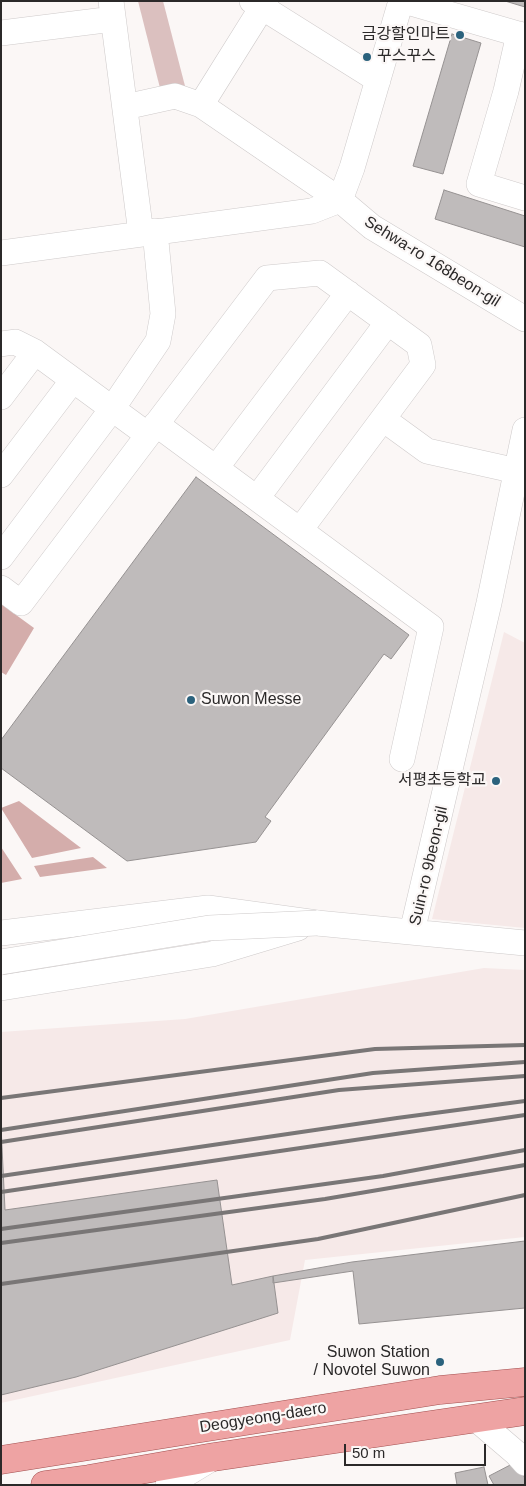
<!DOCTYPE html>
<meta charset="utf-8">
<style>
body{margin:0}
#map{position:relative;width:526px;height:1486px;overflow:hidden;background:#fbf7f6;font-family:Arial,sans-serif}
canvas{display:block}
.frame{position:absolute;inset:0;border:2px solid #2b2929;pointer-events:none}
.scale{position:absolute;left:344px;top:1444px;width:142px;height:22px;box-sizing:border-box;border:2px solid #2b2929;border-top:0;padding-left:6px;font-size:15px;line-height:18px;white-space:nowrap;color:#2b2929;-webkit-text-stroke:4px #fbf7f6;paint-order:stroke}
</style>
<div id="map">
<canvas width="526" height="1486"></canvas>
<div class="frame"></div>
<div class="scale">50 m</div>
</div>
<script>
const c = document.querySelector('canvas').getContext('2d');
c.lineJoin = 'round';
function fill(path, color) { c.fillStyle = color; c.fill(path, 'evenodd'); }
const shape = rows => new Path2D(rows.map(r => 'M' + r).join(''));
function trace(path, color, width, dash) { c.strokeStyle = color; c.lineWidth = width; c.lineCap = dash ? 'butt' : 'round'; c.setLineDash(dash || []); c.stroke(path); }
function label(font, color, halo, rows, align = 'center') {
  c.font = font + ' Arial,"Noto Sans KR",sans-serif'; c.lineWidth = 4.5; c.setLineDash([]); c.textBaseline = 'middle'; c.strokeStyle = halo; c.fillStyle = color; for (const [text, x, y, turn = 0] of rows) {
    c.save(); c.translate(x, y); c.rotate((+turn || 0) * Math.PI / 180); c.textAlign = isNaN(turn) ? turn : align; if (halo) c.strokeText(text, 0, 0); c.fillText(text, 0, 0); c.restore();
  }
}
const built = shape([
 [504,632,525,643,525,928,432,919],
 [484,968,525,970,525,1237,305,1260,290,1340,1,1403,1,1032,185,1019]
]);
const green = shape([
 [138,1,163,1,185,86,161,92]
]);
const forest = shape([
 [1,604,34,628,6,675,1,672],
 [19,801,81,848,32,858,1,808],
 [1,847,22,879,1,883],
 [93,857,107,868,40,877,34,866]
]);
const building = shape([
 [505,1,525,1,525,7,505,1],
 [452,34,481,43,443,174,413,166,452,34],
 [444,190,525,216,525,247,435,219,444,190],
 [196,477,409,635,391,659,384,654,265,817,271,821,256,842,127,861,1,768,1,740,196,477],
 [1,1126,5,1210,217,1180,232,1285,273,1276,278,1313,76,1377,1,1395,1,1126],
 [525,1241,525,1308,359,1324,353,1271,273,1283,273,1276,352,1262,525,1241],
 [516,1462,525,1478,525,1485,494,1485,489,1476,516,1462],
 [484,1467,488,1485,457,1485,455,1473,484,1467]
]);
const minor = shape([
 [111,1,141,234],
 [252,1,378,80],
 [401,1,352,168,340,200,372,227,525,319],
 [404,1,525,36],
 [1,33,113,19],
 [519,34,506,91,479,184,525,198],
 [201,105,266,1],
 [125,107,175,96,201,105,340,200],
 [1,253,312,211,340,200],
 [1,344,15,342,35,352,148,435],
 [1,397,35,352],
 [383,419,427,451,517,471],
 [156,424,431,627,402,759],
 [216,468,348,293],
 [1,475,73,380],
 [257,498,388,322],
 [1,557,112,409,158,341,163,314,155,231],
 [1,588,21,603,267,278,320,273,419,345,423,365,300,530],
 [412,932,489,603,525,430],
 [1,933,208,908,317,923,525,943],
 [1,988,212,954,298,928],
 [475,1418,516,1453,525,1463],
 [168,1485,211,1459]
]);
const major = shape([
 [1,1460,440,1390,525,1382],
 [45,1485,89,1479,214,1457,525,1411]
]);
const rail = shape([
 [1,1098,375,1049,525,1045],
 [1,1130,373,1073,525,1062],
 [1,1142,339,1090,525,1076],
 [1,1176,397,1118,525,1101],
 [1,1192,525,1115],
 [1,1229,383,1176,525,1150],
 [1,1243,325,1199,525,1165],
 [1,1284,318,1239,525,1195]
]);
const minorBridge = shape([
 [1,962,209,928,317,923]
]);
const markers = [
 [460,35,5,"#2b627d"],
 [367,57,5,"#2b627d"],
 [191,700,5,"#2b627d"],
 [496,781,5,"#2b627d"],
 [440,1362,5,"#2b627d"]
];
const poiNames = [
 ["금강할인마트",450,35],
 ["꾸스꾸스",377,57,"left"],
 ["Suwon Messe",201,700,"left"],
 ["서평초등학교",486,781],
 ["Suwon Station",430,1353],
 ["/ Novotel Suwon",430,1371]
];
const streetNames = [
 ["Sehwa-ro 168beon-gil",432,262,32],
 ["Suin-ro 9beon-gil",429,866,-77],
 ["Deogyeong-daero",263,1418,-9]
];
fill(built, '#f6e9e8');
fill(green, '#dbc0bf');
fill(forest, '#d4adab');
fill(building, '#bfbbbb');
trace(building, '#969292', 1);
trace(minor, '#cecaca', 26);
trace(major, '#a35050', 29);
trace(minor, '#fff', 25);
trace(major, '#eea3a3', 28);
trace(rail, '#797676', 4);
trace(minorBridge, '#cecaca', 26, []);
trace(minorBridge, '#fff', 25);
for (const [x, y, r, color] of markers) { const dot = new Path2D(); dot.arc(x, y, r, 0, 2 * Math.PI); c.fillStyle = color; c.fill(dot); trace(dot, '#fbf7f6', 2); }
label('16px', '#2b2929', '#fbf7f6', poiNames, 'right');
label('16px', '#2b2929', '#fbf7f6', streetNames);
</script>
